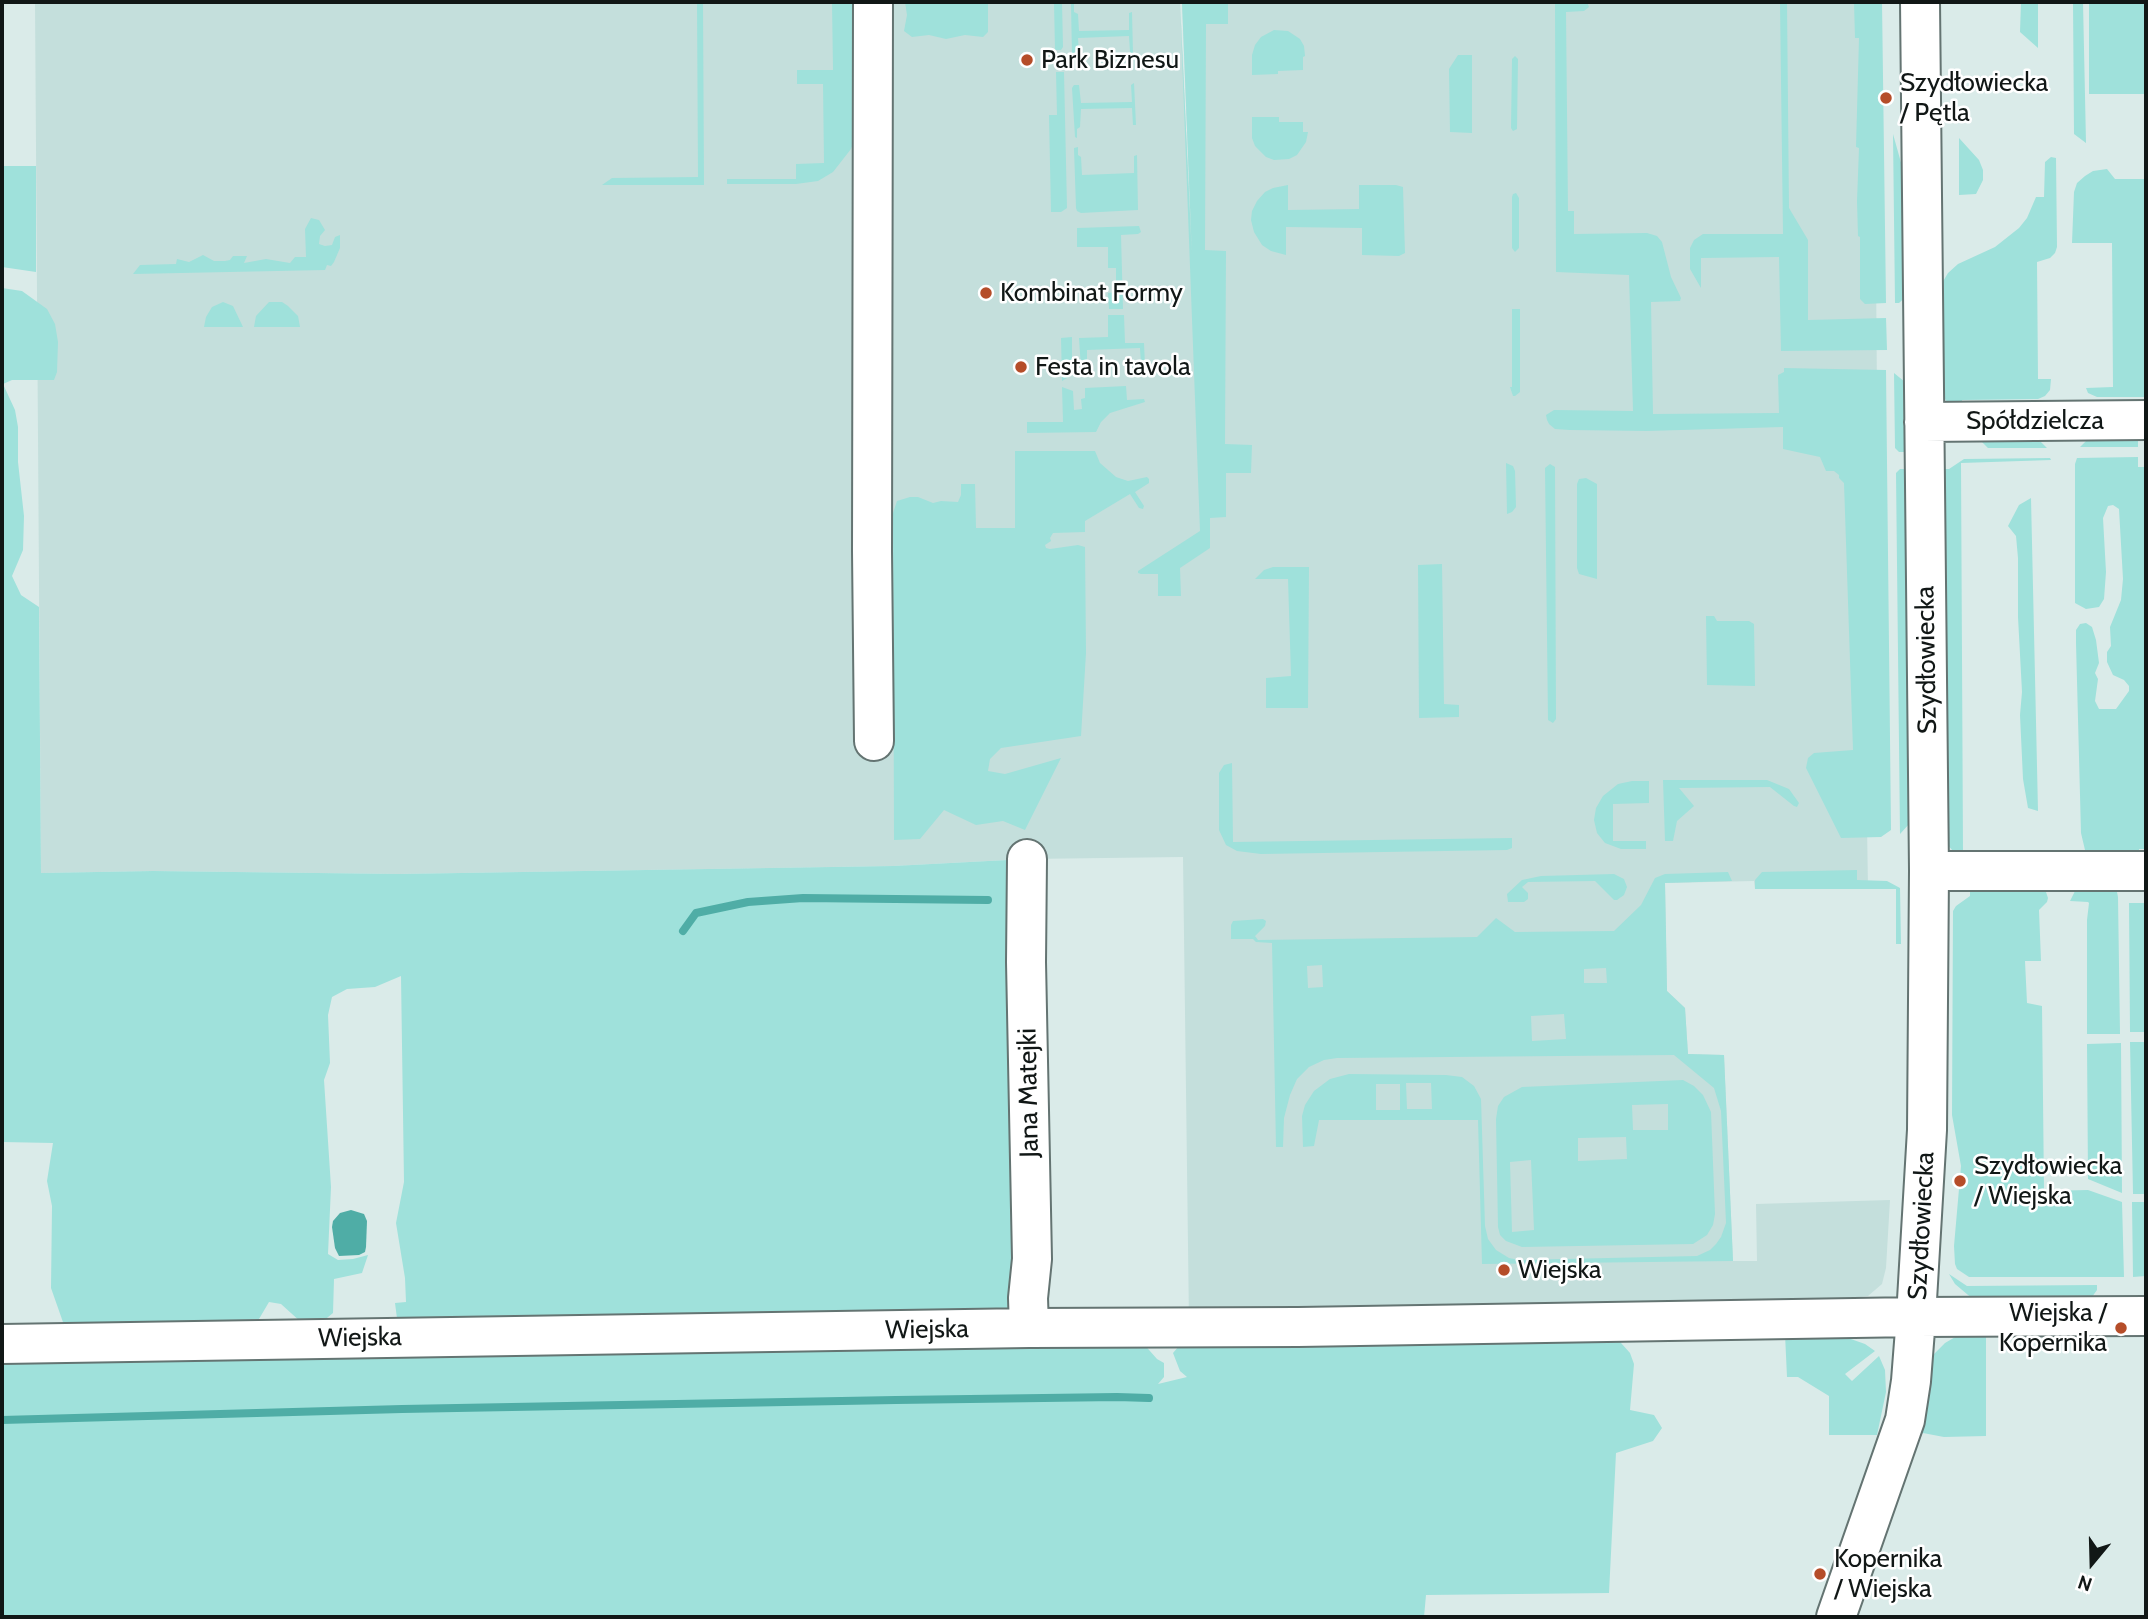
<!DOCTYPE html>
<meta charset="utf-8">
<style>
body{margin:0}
#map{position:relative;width:2148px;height:1619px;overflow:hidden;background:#daebe9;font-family:Cabin,sans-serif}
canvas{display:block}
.frame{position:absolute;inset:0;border:4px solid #111716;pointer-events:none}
.north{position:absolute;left:2057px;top:1528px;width:70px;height:70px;-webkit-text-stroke:5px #fff;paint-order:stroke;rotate:199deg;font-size:19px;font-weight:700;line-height:28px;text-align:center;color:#111716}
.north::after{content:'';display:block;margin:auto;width:24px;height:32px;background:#111716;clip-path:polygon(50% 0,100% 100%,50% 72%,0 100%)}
</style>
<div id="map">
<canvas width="2148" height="1619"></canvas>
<div class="frame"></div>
<div class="north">N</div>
</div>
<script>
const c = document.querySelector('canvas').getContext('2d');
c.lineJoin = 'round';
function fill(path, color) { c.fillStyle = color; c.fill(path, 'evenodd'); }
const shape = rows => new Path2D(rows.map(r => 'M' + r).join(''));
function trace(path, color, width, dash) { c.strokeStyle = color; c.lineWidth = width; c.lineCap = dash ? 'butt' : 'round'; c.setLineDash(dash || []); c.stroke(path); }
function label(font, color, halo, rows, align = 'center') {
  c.font = font + ' Cabin,sans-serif'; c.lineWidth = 5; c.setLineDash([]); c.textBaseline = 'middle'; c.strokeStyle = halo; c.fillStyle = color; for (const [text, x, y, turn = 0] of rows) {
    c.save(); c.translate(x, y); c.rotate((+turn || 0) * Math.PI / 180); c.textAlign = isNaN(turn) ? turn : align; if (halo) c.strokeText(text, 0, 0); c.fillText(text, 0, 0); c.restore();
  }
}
const built = shape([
 [35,2,1180,2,1192,257,1182,2,1874,2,1877,397,1866,760,1868,889,1755,889,1754,881,1665,883,1667,991,1685,1008,1688,1054,1724,1055,1733,1261,1757,1261,1756,1204,1890,1200,1886,1268,1882,1284,1868,1296,1836,1300,1189,1323,1183,857,1027,859,893,866,399,874,153,871,41,873]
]);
const green = shape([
 [697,2,703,2,704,185,602,185,612,178,698,177],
 [832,2,857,2,855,138,851,149,833,172,818,181,796,184,727,184,727,179,796,179,796,164,824,163,823,84,797,84,797,70,833,70],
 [905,2,988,2,988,32,983,37,965,35,946,39,929,35,912,37,904,31,907,15],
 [1054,2,1062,2,1063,47,1061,50,1055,50],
 [1180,2,1192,257,1182,2,1228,2,1228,24,1206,24,1205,250,1226,251,1225,444,1252,445,1251,473,1226,473,1226,517,1210,518,1210,548,1180,568,1181,596,1158,596,1158,574,1141,574,1138,573,1138,571,1200,531],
 [1555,2,1587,2,1589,7,1584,11,1566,12,1568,211,1574,211,1574,234,1647,233,1657,236,1662,242,1671,277,1681,298,1680,301,1651,302,1653,414,1779,413,1778,375,1784,372,1784,368,1886,370,1891,830,1881,837,1841,838,1806,768,1808,758,1814,753,1853,750,1844,483,1839,478,1839,475,1834,471,1826,471,1820,457,1783,449,1783,427,1647,431,1570,430,1555,429,1549,424,1547,420,1546,415,1554,410,1633,411,1629,275,1556,272],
 [1780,2,1787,2,1789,208,1808,240,1808,320,1886,318,1887,350,1781,351,1779,257,1701,258,1701,288,1690,269,1690,248,1694,240,1703,234,1783,234],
 [1854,2,1882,2,1886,303,1865,304,1860,299,1860,237,1858,236,1857,201,1859,148,1856,147,1859,38,1855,38],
 [2021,2,2038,2,2038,48,2020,32],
 [2073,2,2083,2,2086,143,2074,134],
 [2089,2,2146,2,2146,94,2089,94],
 [1071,4,1074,4,1074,12,1078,14,1079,31,1129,30,1129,13,1132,12,1133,54,1130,52,1129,36,1078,38,1079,55,1077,57,1072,56],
 [1274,30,1288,31,1300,39,1304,46,1305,56,1303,57,1303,70,1278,71,1278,74,1252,75,1252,55,1255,45,1261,37],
 [1458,55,1472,55,1472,133,1450,132,1449,69],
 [1515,56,1518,59,1517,129,1513,131,1511,128,1512,59],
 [1056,72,1064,72,1067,208,1061,212,1051,212,1049,115,1057,115],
 [1134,83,1136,125,1133,125,1132,108,1081,109,1080,127,1077,129,1077,138,1075,137,1072,88,1074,85,1079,85,1081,103,1132,102,1131,85],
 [1252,117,1279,117,1279,122,1303,122,1303,132,1308,132,1306,142,1297,155,1289,159,1274,160,1266,157,1255,146,1252,138],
 [1893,134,1907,184,1908,295,1899,303,1895,303],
 [1959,138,1979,160,1983,170,1983,180,1976,194,1959,195],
 [1078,147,1078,155,1081,157,1082,175,1134,173,1134,156,1137,155,1138,210,1081,213,1077,211,1076,208,1074,148],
 [2051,157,2056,158,2057,247,2055,253,2050,258,2037,262,2038,379,2051,379,2050,390,2045,396,2038,399,1962,400,1962,409,1949,404,1940,393,1938,290,1948,273,1958,264,1995,247,2019,228,2027,218,2036,197,2044,197,2045,162],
 [2,166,36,166,36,272,2,267],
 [2107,169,2115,179,2146,179,2146,397,2097,397,2088,393,2086,388,2113,387,2112,243,2072,243,2074,192,2077,183,2085,176,2093,171],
 [1288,185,1288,210,1359,209,1359,185,1396,185,1403,187,1405,253,1399,256,1362,255,1362,228,1286,227,1286,255,1271,251,1262,245,1254,232,1251,220,1252,211,1257,201,1265,192,1273,188],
 [1516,193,1519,198,1519,248,1515,252,1512,248,1512,197,1513,194],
 [311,218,319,220,325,230,320,236,319,244,325,246,332,245,335,237,340,235,340,248,334,262,331,266,327,265,325,270,133,274,140,265,176,264,177,259,189,262,203,255,214,261,225,261,230,260,233,256,247,256,244,263,266,259,290,263,295,257,306,257,305,229],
 [1139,226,1141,232,1138,234,1121,235,1123,309,1109,309,1108,293,1116,292,1116,268,1108,268,1108,247,1077,247,1077,228],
 [2,288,22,291,47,309,55,324,58,342,57,372,54,380,12,380,3,384,15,410,18,427,18,462,24,516,23,550,12,576,21,595,39,607,41,873,153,871,399,874,893,866,1027,859,1014,1310,398,1326,395,1303,406,1302,405,1278,396,1223,404,1182,401,976,375,987,347,989,332,997,328,1015,330,1063,324,1080,331,1187,328,1254,338,1260,353,1259,368,1255,362,1273,334,1279,333,1313,316,1327,302,1323,281,1304,269,1302,259,1319,236,1322,64,1325,51,1288,52,1206,47,1181,53,1143,2,1142],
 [223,302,233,306,243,327,204,327,206,317,212,307],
 [269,302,282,302,288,306,298,316,300,327,254,327,256,316],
 [1512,309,1520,309,1520,392,1515,396,1513,396,1510,387,1512,387],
 [1108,315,1124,315,1125,343,1144,343,1145,366,1141,364,1140,348,1087,350,1087,368,1081,368,1079,338,1108,337],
 [1072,337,1072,375,1062,381,1061,338],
 [1894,373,1905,382,1910,452,1899,452,1895,448],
 [1126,386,1127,400,1144,399,1145,402,1110,413,1101,422,1096,432,1027,433,1027,422,1063,422,1062,387,1073,391,1074,410,1082,409,1081,399,1085,398,1085,388],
 [1982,435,2036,437,2047,448,1988,448,1982,442],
 [2091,436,2138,439,2138,447,2080,447],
 [1015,451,1095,451,1100,463,1116,477,1128,481,1147,477,1149,479,1149,483,1135,492,1144,506,1143,509,1139,508,1130,494,1085,521,1085,532,1053,533,1050,538,1051,541,1045,545,1046,548,1050,549,1078,545,1085,547,1086,653,1081,736,1001,748,990,759,988,771,1005,774,1061,758,1025,830,1003,821,976,825,944,810,920,839,894,840,893,513,897,501,910,497,918,497,933,503,941,501,958,502,961,495,961,484,975,484,976,528,1015,528],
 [2138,457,2138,467,2146,467,2146,849,2139,849,2139,852,2085,850,2081,833,2076,643,2076,630,2080,624,2086,623,2092,627,2096,640,2099,663,2095,673,2098,679,2095,701,2099,709,2116,709,2129,691,2129,686,2124,680,2113,675,2107,662,2107,652,2111,646,2110,627,2121,600,2123,579,2119,509,2113,505,2108,506,2103,518,2106,572,2104,599,2099,607,2086,609,2075,603,2075,464,2077,458],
 [2050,458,2051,460,1961,463,1963,852,1953,851,1945,842,1939,469,1949,469,1964,459],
 [1506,463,1513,466,1515,471,1516,507,1512,512,1507,514],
 [1550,464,1555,467,1556,719,1553,723,1548,720,1545,468],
 [1900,469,1910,469,1910,823,1900,834,1896,473],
 [1586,478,1597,484,1597,579,1579,574,1577,568,1577,484,1579,479],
 [2031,498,2038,811,2028,808,2023,779,2020,715,2022,692,2018,617,2018,558,2016,536,2008,526,2019,505],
 [1442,564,1444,704,1459,705,1459,717,1419,718,1418,565],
 [1273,567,1309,567,1308,708,1266,708,1266,678,1291,676,1288,579,1255,579,1264,570],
 [1706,616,1714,616,1717,621,1749,621,1754,624,1755,686,1707,685],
 [1232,763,1233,842,1512,838,1512,848,1507,850,1261,854,1237,851,1226,845,1219,830,1219,773,1224,765],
 [1663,780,1767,780,1789,789,1799,803,1797,807,1794,806,1770,787,1679,788,1694,806,1677,821,1673,841,1665,841],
 [1649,781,1649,803,1613,804,1613,841,1646,841,1646,849,1621,849,1605,843,1597,833,1594,820,1596,808,1603,796,1618,784,1632,781],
 [1857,870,1857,880,1887,881,1900,888,1901,944,1896,944,1896,889,1755,889,1755,880,1762,872],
 [1728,872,1732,881,1665,883,1666,933,1667,991,1685,1008,1688,1054,1724,1055,1733,1261,1482,1264,1478,1120,1319,1120,1314,1146,1303,1147,1302,1116,1305,1105,1314,1091,1330,1079,1349,1074,1446,1075,1462,1077,1474,1086,1481,1099,1485,1226,1488,1239,1496,1250,1509,1258,1519,1260,1697,1256,1710,1250,1716,1244,1721,1237,1726,1223,1721,1111,1714,1088,1674,1055,1337,1058,1324,1060,1309,1067,1297,1079,1290,1095,1284,1118,1283,1147,1276,1147,1272,943,1256,942,1253,939,1231,939,1231,925,1233,921,1263,919,1266,921,1265,926,1255,936,1258,940,1477,937,1496,918,1515,932,1614,931,1641,905,1655,878,1665,874],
 [1322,965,1323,987,1308,988,1307,966],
 [1606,968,1607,983,1584,983,1584,969],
 [1564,1014,1566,1039,1532,1041,1531,1016],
 [1406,1083,1431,1083,1432,1109,1407,1109],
 [1400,1084,1400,1110,1376,1110,1376,1084],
 [1614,874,1624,879,1627,887,1624,895,1617,900,1614,900,1595,881,1528,882,1522,887,1528,893,1528,899,1524,902,1508,902,1507,894,1522,880,1541,876],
 [2111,888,2117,892,2118,897,2120,1034,2087,1034,2087,920,2089,903,2088,902,2070,901,2076,889],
 [2024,889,2045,889,2048,898,2047,902,2039,910,2041,961,2025,961,2027,1003,2042,1006,2044,1191,2088,1190,2122,1202,2124,1277,1969,1277,1957,1269,1955,1264,1954,1246,1961,1166,1952,1115,1953,911,1956,906,1970,896,1970,890],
 [2129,903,2146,903,2146,1032,2130,1032],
 [2130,1042,2146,1042,2146,1194,2133,1194],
 [2121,1043,2122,1193,2088,1179,2087,1044],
 [1683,1080,1694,1086,1703,1095,1711,1112,1715,1214,1713,1225,1707,1235,1693,1244,1522,1247,1506,1241,1500,1235,1498,1227,1496,1119,1498,1106,1504,1097,1522,1087],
 [1668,1104,1668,1130,1633,1130,1632,1105],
 [1626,1137,1627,1159,1578,1161,1578,1138],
 [1531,1160,1534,1230,1512,1232,1510,1162],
 [2132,1202,2146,1202,2146,1276,2133,1277],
 [1949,1274,1967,1286,2097,1285,2097,1290,2092,1297,1974,1300,1955,1284],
 [1848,1331,1848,1338,1865,1344,1875,1351,1845,1374,1852,1381,1879,1356,1885,1370,1886,1392,1877,1435,1829,1435,1829,1396,1798,1377,1787,1377,1785,1334],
 [1986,1332,1986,1436,1944,1437,1923,1433,1920,1436,1916,1428,1931,1359,1934,1354,1945,1343,1957,1336],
 [1613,1334,1630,1353,1634,1364,1630,1410,1654,1415,1662,1428,1653,1441,1616,1453,1609,1593,1426,1595,1424,1617,2,1617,2,1353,1142,1342,1157,1359,1164,1363,1164,1377,1158,1384,1187,1377,1180,1371,1173,1353,1179,1346]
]);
const water = shape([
 [351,1210,364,1214,367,1221,366,1247,365,1252,359,1255,339,1256,335,1248,332,1227,333,1221,340,1213]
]);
const stream = shape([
 [683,931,696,913,748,902,803,898,988,900],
 [2,1420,402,1409,896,1400,1117,1397,1149,1398]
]);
const minor = shape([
 [873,2,872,551,874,741],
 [1924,422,2146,420],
 [1027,859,1026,962,1032,1259,1028,1298,1029,1328],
 [1929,871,2146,871],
 [2,1344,1029,1328,1298,1327,1916,1317,2146,1316],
 [1836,1617,1905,1420,1911,1381,1916,1317,1927,1130,1929,871,1920,2]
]);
const markers = [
 [1027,60,7,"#b54d29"],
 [1886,98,7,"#b54d29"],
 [986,293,7,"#b54d29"],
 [1021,367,7,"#b54d29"],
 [1960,1181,7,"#b54d29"],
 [1504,1270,7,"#b54d29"],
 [2121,1328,7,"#b54d29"],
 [1820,1574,7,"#b54d29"]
];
const poiNames = [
 ["Park Biznesu",1041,60],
 ["Szydłowiecka",1900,83],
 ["/ Pętla",1900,113],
 ["Kombinat Formy",1000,293],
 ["Festa in tavola",1035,367],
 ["Szydłowiecka",1974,1166],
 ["/ Wiejska",1974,1196],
 ["Wiejska",1518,1270],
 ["Wiejska /",2107,1313,"right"],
 ["Kopernika",2107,1343,"right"],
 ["Kopernika",1834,1559],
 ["/ Wiejska",1834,1589]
];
const streetNames = [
 ["Spółdzielcza",2035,421],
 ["Szydłowiecka",1927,660,-91],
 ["Jana Matejki",1029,1093,-91],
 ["Szydłowiecka",1922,1226,-87],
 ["Wiejska",927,1330,-1],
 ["Wiejska",360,1338,-1]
];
fill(built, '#c4dfdc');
fill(green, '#9fe1db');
fill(water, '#4fada6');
trace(stream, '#4fada6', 8);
trace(minor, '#647472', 42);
trace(minor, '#fff', 38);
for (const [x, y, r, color] of markers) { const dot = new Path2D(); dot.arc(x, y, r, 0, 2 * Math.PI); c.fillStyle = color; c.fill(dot); trace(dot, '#fff', 2.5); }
label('26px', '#111716', '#fff', poiNames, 'left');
label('26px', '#111716', '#fff', streetNames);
</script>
